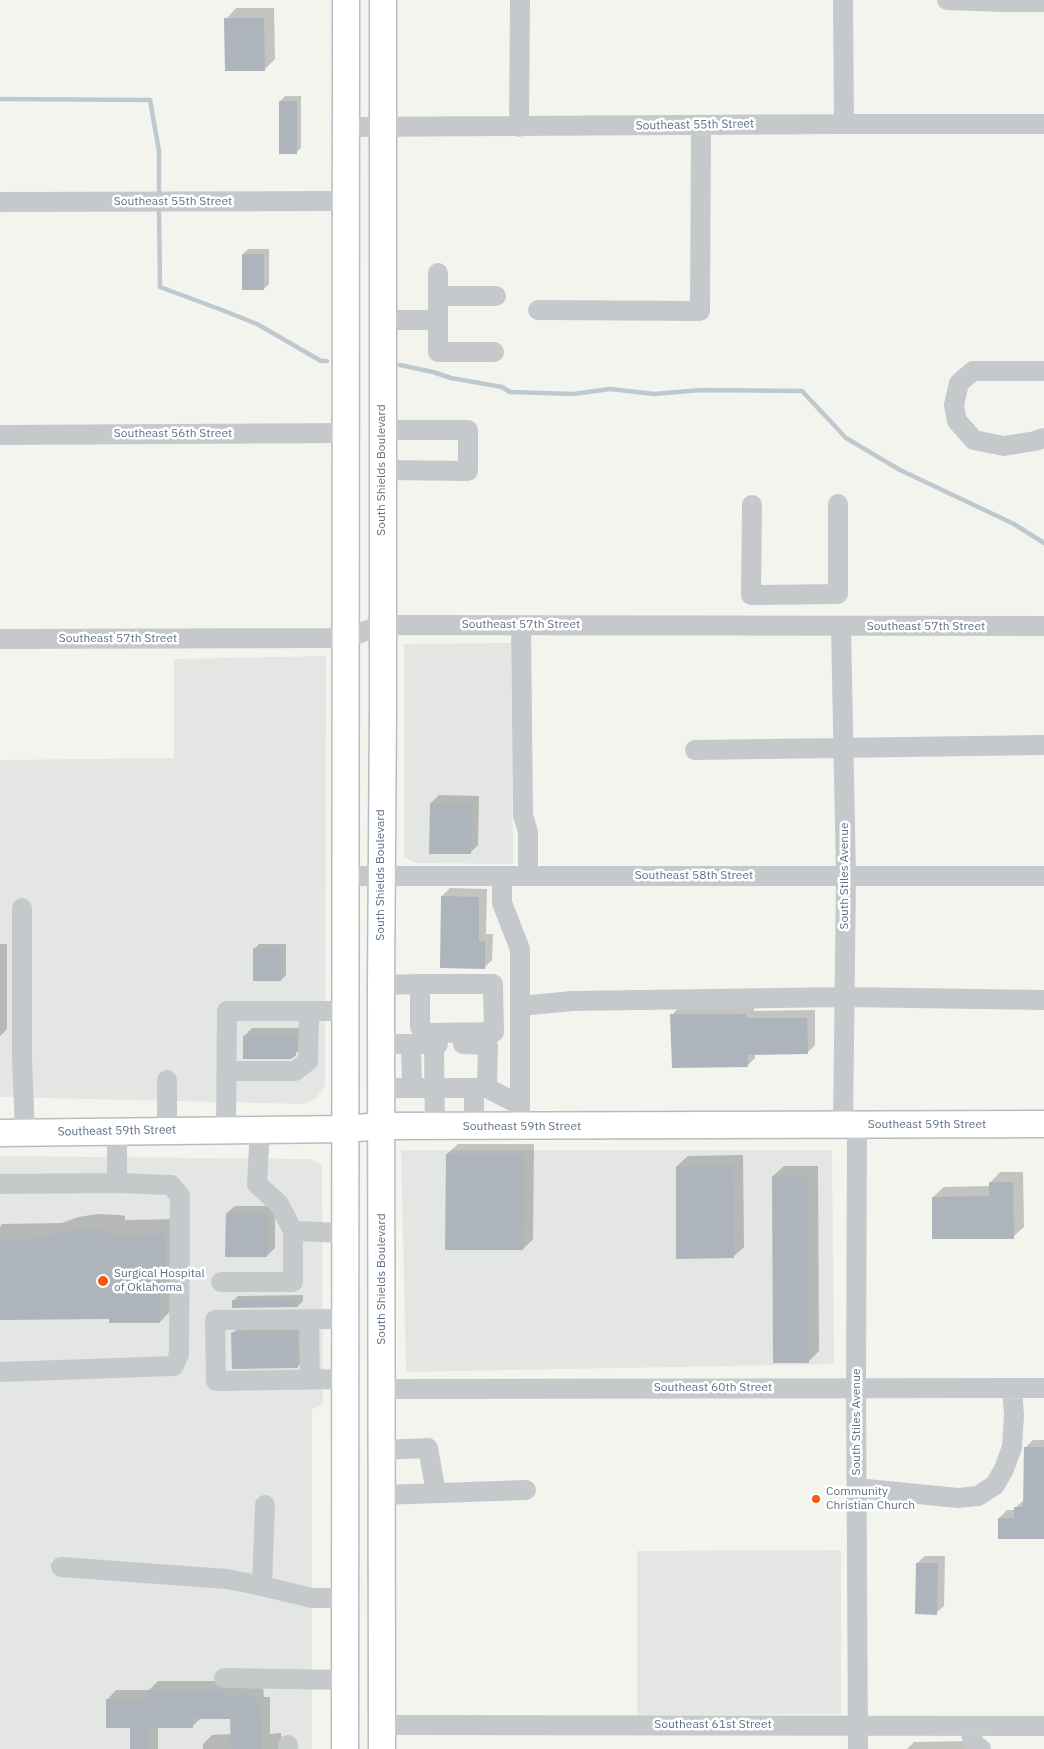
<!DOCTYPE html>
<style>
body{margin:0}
canvas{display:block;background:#f4f4ef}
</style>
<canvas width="1044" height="1749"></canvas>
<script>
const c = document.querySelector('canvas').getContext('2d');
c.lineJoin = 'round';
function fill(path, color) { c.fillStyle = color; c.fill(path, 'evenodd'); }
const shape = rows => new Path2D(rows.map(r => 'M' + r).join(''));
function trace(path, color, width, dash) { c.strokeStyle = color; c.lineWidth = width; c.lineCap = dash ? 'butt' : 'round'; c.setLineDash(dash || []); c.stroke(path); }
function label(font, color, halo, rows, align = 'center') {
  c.font = font + ' "IBM Plex Sans",sans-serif'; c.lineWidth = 5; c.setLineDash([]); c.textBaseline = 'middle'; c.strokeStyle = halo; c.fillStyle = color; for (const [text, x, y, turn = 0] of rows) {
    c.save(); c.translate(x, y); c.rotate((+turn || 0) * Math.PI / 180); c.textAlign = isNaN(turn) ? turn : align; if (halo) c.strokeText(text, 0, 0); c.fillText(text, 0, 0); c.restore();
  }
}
const built = shape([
 [511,643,513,864,415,863,404,857,404,644],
 [326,656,325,1087,316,1098,305,1104,0,1097,0,760,174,758,174,659],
 [401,1150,832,1150,834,1364,406,1372],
 [0,1156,310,1159,322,1165,323,1404,312,1409,312,1749,0,1749],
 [841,1550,841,1714,637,1715,637,1551]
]);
const shadow = shape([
 [236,8,274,8,275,59,264,70,226,19],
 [285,96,301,96,301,148,296,153,280,101],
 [248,249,269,249,269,284,264,289,243,254],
 [439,795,479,796,478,845,470,853,431,803],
 [450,888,487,889,486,934,493,934,492,960,484,968,442,896],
 [0,944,7,944,7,1029,0,1036],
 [259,944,286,944,286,975,281,980,254,949],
 [754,1006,754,1011,815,1010,815,1045,807,1053,755,1054,755,1058,747,1066,672,1015,679,1007],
 [252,1028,304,1028,304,1046,295,1054,244,1036],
 [458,1144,534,1144,533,1239,523,1249,447,1154],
 [743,1155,744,1247,733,1257,677,1166,688,1156],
 [784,1166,818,1166,819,1351,808,1362,773,1176],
 [1000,1172,1023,1172,1024,1227,1013,1237,933,1197,944,1187,990,1186,990,1183],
 [235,1206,275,1206,275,1248,267,1256,227,1213],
 [98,1214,120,1215,125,1216,125,1220,180,1219,175,1306,160,1322,111,1318,0,1319,0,1227,2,1224,62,1223,78,1217],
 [303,1295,303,1301,298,1306,233,1301,238,1296],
 [242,1324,305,1324,305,1359,297,1367,232,1334],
 [1033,1440,1044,1440,1044,1537,999,1518,1007,1510,1015,1510,1015,1508,1024,1500,1025,1448],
 [925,1556,945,1556,944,1606,936,1613,917,1563],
 [158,1681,231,1681,263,1687,264,1697,270,1697,270,1734,281,1733,282,1749,203,1749,203,1744,212,1735,232,1734,231,1718,201,1718,193,1726,158,1727,158,1749,131,1749,132,1727,107,1700,116,1690,149,1690],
 [973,1741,973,1749,907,1749,914,1742]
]);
const stream = shape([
 [0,99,150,100,159,151,159,197],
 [159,207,160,287,222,310,257,324,321,361,327,361],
 [400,365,433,372,451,378,502,387,510,392,573,394,610,389,654,394,701,390,802,391,846,438,900,470,1014,524,1044,543]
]);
const building = shape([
 [224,18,264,18,265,71,225,71],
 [279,101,297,101,297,154,279,154],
 [242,254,264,254,264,290,242,290],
 [430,803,471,803,471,854,429,854],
 [441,896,479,897,479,941,485,941,485,969,440,968],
 [253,948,281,948,281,981,253,981],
 [670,1014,746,1014,747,1018,807,1018,808,1054,748,1055,748,1067,672,1068],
 [243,1036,297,1036,296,1055,291,1059,243,1059],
 [446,1154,524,1154,523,1250,445,1250],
 [733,1165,734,1258,676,1259,676,1166],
 [808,1175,809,1363,773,1363,772,1176],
 [989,1182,1013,1182,1014,1239,932,1239,932,1197,989,1196],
 [226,1213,268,1214,267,1257,225,1257],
 [82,1229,103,1230,110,1232,110,1235,165,1234,166,1270,160,1270,160,1323,109,1323,109,1319,0,1320,0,1241,45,1238,61,1232],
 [232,1300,298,1300,298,1307,232,1308],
 [297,1331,298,1368,232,1369,231,1333,233,1332],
 [1024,1447,1044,1447,1044,1539,998,1539,998,1518,1014,1518,1014,1507,1023,1507],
 [916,1563,938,1563,937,1615,915,1614],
 [147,1690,223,1690,223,1696,255,1696,255,1706,261,1706,262,1749,231,1749,230,1719,193,1719,193,1728,149,1728,149,1749,130,1749,130,1728,106,1728,106,1699,147,1699]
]);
const minor = shape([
 [843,0,844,124],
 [947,0,1003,2,1044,2],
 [346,127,844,124,1044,124],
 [519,127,520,0],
 [0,202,346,201],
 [438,296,496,296],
 [538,310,700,311,701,125],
 [382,320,438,320,438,273],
 [438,320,438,352,494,352],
 [1044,371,973,371,959,383,954,405,957,421,974,440,1004,446,1035,441,1044,438],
 [382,430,468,430,468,471,382,470],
 [0,435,346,433],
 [752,505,751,595,760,595,838,594,838,504],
 [521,625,523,815,528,832,528,876],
 [841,627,846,877,843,1125],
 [0,639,346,638,382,625,1044,626],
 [695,750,1044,745],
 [345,876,1044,876],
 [502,876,502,903,520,949,520,1127],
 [22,908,22,1058,25,1133],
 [381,985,420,984,493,984,494,1032,425,1033,420,1027,420,984],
 [520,1006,572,1001,845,997,1044,1000],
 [381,1044,438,1044],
 [411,1044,412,1088],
 [434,1044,435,1127],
 [463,1044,488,1045,487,1088],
 [227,1071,295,1071,308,1061,309,1011],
 [381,1088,487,1088,520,1105],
 [857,1125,856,1388,858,1749],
 [474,1127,474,1088],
 [226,1129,227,1011,345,1011],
 [260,1129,257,1184,279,1204,293,1231,345,1233],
 [167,1130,167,1080],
 [117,1132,117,1183],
 [0,1184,117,1183,171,1185,180,1196,179,1354,174,1366,0,1372],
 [221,1282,293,1282,293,1231],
 [345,1319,215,1320,216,1381,345,1379],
 [309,1320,310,1380],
 [382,1389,1044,1388],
 [382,1450,428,1448,436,1493],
 [857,1488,958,1498,978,1496,995,1485,1004,1469,1012,1447,1014,1415,1012,1388],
 [382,1495,526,1490],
 [265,1505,262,1586,312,1598,345,1598],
 [61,1567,227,1579,262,1586],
 [224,1678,345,1680],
 [382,1725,1044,1726],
 [969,1726,974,1744,981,1749],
 [288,1745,288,1749]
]);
const major = shape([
 [0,1133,345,1129,381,1126,1044,1124],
 [345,1749,346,0],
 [382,1749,381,985,383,709,383,0]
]);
const markers = [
 [103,1281,6,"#f35910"],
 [816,1499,5,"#f35910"]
];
const streetNames = [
 ["Southeast 55th Street",695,125,-1],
 ["Southeast 55th Street",173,202],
 ["Southeast 56th Street",173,434],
 ["South Shields Boulevard",382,470,-90],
 ["Southeast 57th Street",521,625],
 ["Southeast 57th Street",926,627],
 ["Southeast 57th Street",118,639],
 ["South Shields Boulevard",381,875,-90],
 ["Southeast 58th Street",694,876],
 ["South Stiles Avenue",845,876,-90],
 ["Southeast 59th Street",927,1125],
 ["Southeast 59th Street",522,1127],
 ["Southeast 59th Street",117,1131,-1],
 ["South Shields Boulevard",382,1279,-90],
 ["Southeast 60th Street",713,1388],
 ["South Stiles Avenue",857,1422,-90],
 ["Southeast 61st Street",713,1725]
];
const poiNames = [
 ["Surgical Hospital",114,1274],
 ["of Oklahoma",114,1288],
 ["Community",826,1492],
 ["Christian Church",826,1506]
];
fill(built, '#e4e6e3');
fill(shadow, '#0003');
trace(stream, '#bec9cf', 4.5);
fill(building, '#adb4bb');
trace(major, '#b8bbbf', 29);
trace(minor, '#c6c9cc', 20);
trace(major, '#fff', 26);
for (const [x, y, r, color] of markers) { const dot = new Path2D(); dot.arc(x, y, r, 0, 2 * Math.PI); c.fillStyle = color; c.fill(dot); trace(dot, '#fff', 2); }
label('12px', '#607184', '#fff', streetNames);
label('12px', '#607184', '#fff', poiNames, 'left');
</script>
